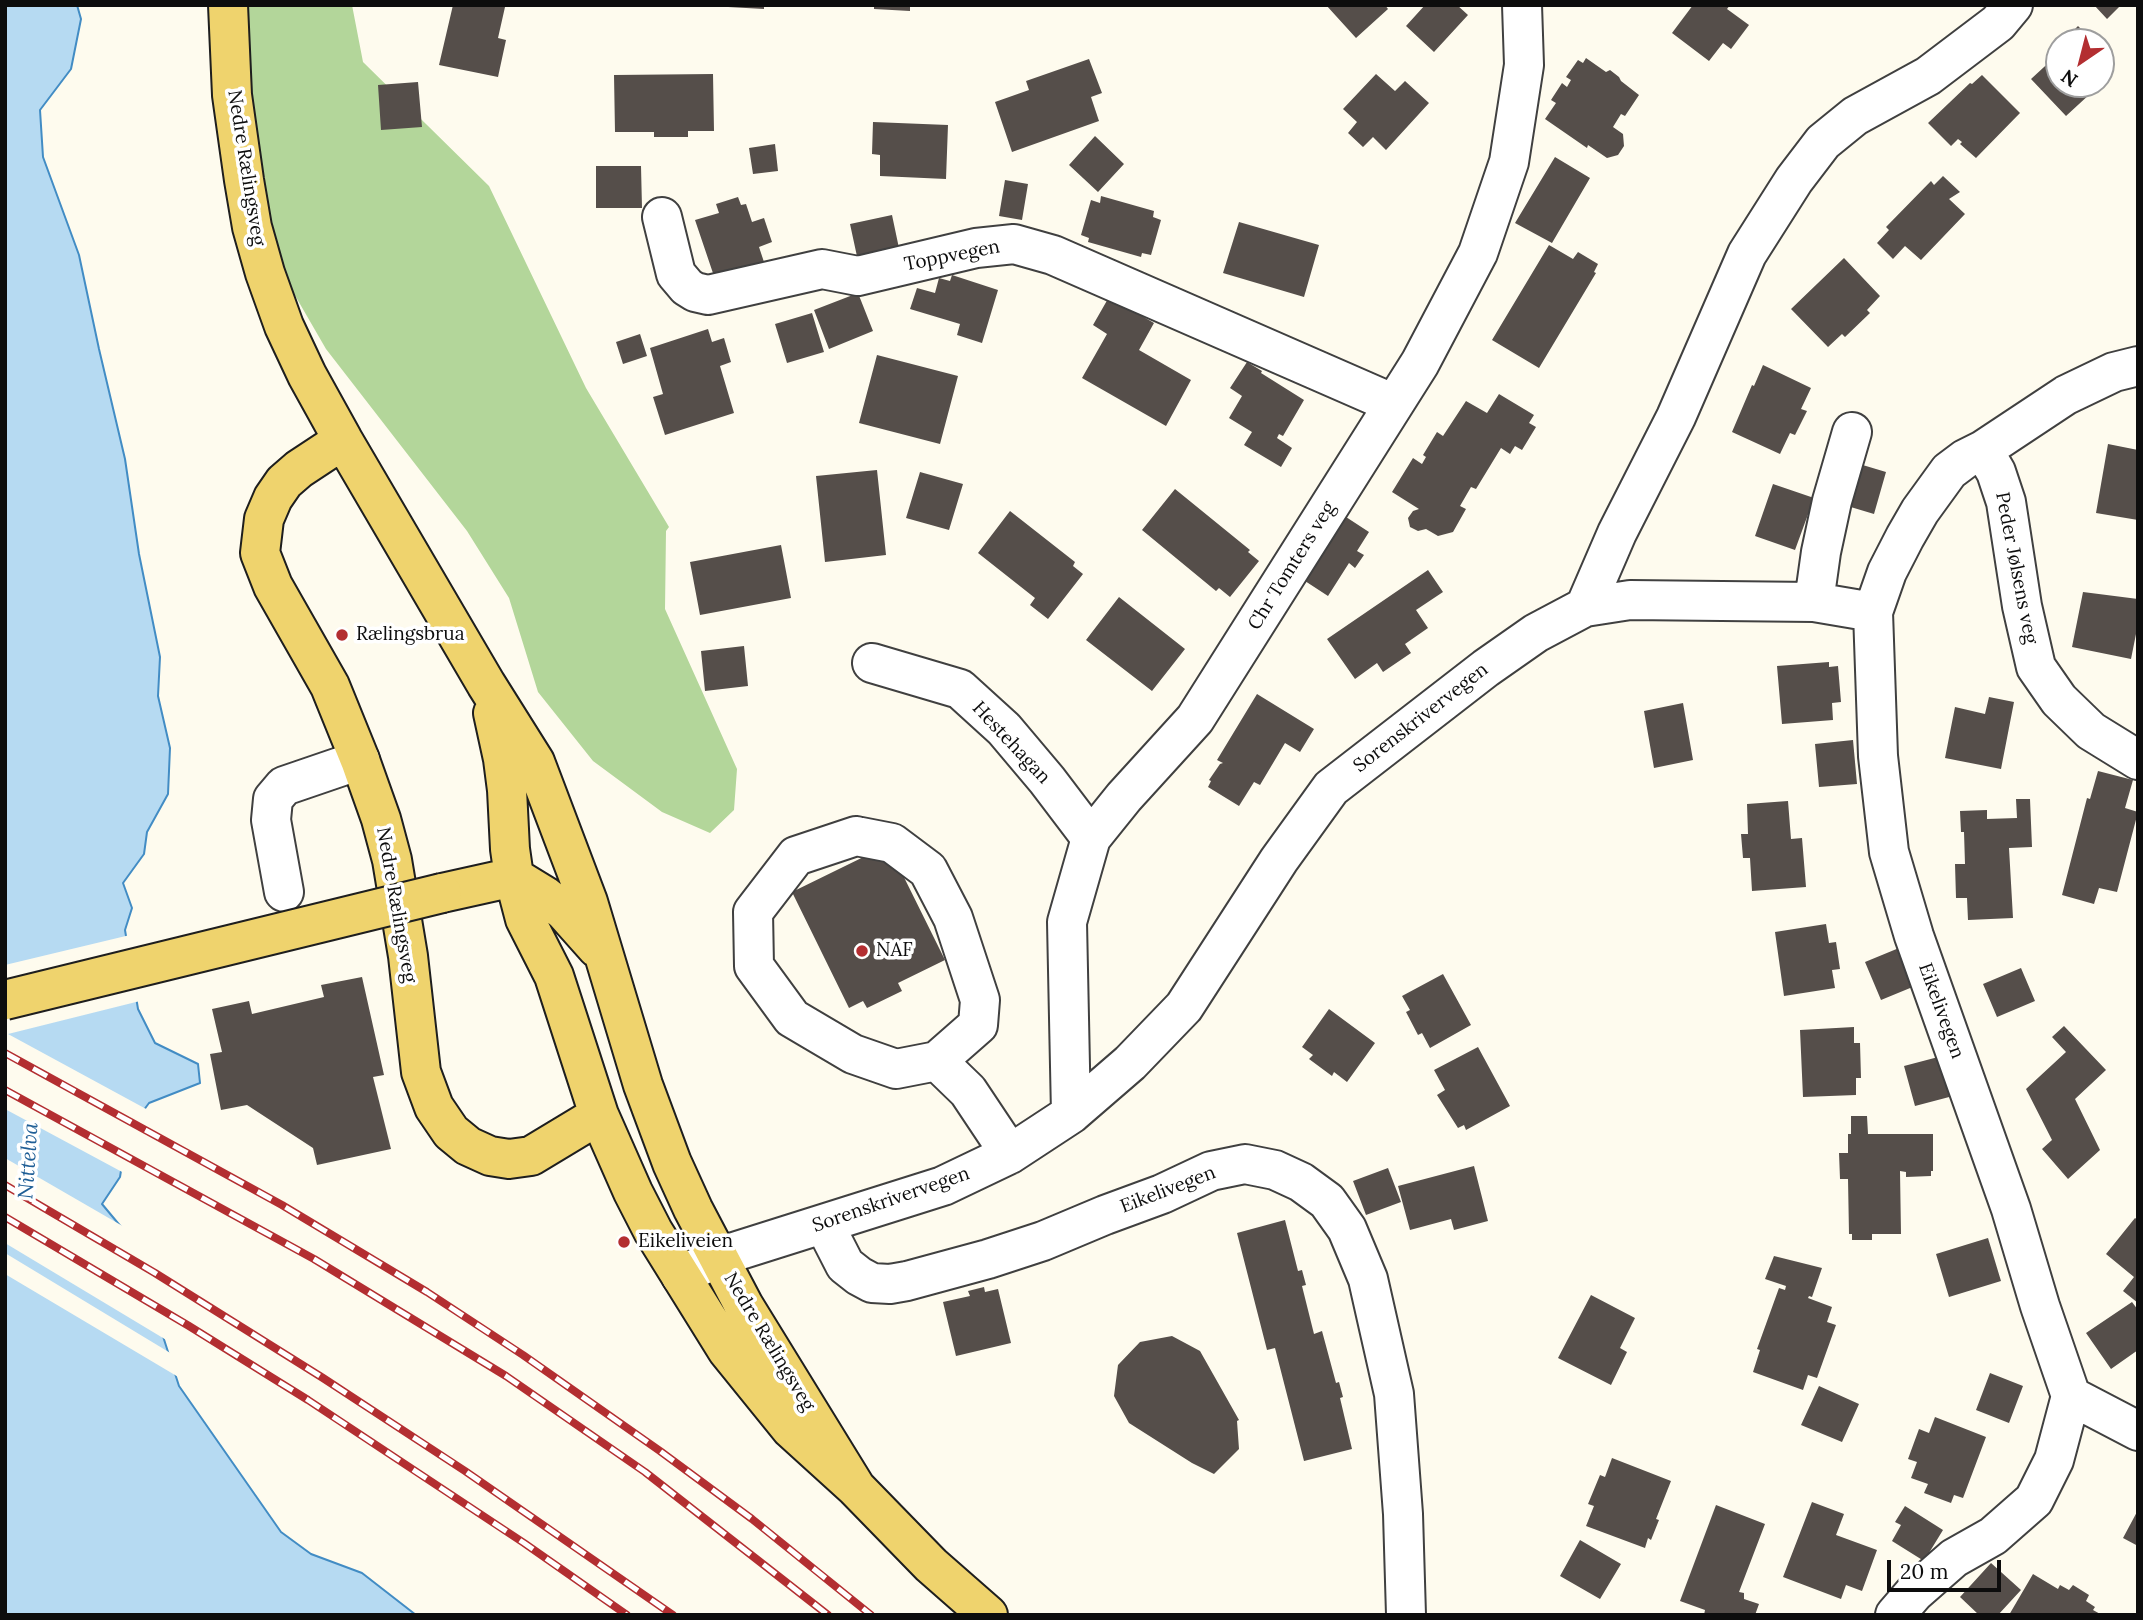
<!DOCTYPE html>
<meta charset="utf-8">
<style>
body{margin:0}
#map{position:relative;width:2143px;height:1620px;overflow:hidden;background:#fefbee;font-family:Lora,serif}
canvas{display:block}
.frame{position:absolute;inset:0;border:7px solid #0d0d0d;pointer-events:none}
.north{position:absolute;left:2045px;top:28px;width:70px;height:70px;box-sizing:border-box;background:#fff;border:2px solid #9e9e9e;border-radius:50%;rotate:215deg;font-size:19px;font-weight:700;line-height:28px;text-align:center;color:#0d0d0d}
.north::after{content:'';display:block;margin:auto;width:24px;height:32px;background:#b32e31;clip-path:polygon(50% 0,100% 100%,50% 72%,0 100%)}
.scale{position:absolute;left:1887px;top:1560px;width:114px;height:32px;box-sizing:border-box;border:4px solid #0d0d0d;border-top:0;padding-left:9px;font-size:21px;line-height:24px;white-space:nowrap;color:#0d0d0d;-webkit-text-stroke:5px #fff;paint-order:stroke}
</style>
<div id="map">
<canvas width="2143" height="1620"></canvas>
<div class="frame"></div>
<div class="north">N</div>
<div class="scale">20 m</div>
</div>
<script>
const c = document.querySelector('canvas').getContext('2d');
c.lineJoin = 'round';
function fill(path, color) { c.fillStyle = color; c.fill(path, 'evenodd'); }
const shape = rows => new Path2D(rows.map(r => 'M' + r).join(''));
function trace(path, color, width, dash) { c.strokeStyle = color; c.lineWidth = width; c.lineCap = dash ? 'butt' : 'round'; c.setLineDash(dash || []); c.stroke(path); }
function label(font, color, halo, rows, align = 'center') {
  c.font = font + ' Lora,serif'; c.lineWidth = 7; c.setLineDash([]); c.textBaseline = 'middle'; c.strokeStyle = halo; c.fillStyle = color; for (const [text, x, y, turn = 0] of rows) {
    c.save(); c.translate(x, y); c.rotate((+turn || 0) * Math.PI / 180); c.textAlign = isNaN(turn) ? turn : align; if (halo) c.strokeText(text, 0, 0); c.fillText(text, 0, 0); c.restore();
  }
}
const forest = shape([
 [231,5,352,5,363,62,489,186,586,388,669,527,666,531,665,609,737,769,734,810,710,833,662,812,593,761,538,692,509,598,467,531,326,349,289,285,254,217]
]);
const water = shape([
 [5,5,77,5,81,19,71,69,40,110,43,157,79,255,99,349,125,459,139,554,160,657,158,696,170,748,168,794,147,832,144,854,123,883,132,908,125,930,138,1009,155,1043,198,1064,200,1083,149,1103,127,1133,120,1177,102,1204,132,1240,179,1386,281,1532,311,1554,362,1573,416,1615,5,1615,5,5]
]);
const pier = shape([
 [130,935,140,1001,8,1034,148,1110,130,1135,124,1173,5,1109,5,965],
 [5,1158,126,1228,135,1239,168,1341,5,1243],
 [5,1253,172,1354,180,1378,5,1274]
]);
const building = shape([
 [453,5,505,7,498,38,506,40,498,77,439,65],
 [728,5,764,5,764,9,728,7],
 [874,5,910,5,910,11,874,9],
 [1326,5,1385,5,1388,9,1356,38],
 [1425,5,1457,5,1468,15,1434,52,1406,26],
 [1693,5,1730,5,1727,9,1749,25,1731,49,1723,43,1709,61,1672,33],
 [2094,5,2121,5,2107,19],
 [2078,26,2094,42,2062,42],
 [2056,56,2059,59,2059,84,2083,84,2091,93,2066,116,2031,79],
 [1586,58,1606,72,1610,70,1619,77,1621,81,1639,95,1625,116,1621,114,1613,127,1623,134,1624,146,1618,155,1607,158,1588,145,1587,148,1545,119,1556,103,1551,100,1562,83,1567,87,1571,80,1566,77,1578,60,1583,63],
 [1089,59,1102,93,1091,97,1099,121,1012,152,995,102,1029,90,1026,81],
 [713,74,714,131,688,131,688,137,654,137,654,132,615,132,614,75],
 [1376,74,1395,91,1405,81,1429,103,1386,150,1373,137,1363,147,1348,133,1357,122,1343,109],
 [1982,75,2020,113,1976,158,1960,144,1962,142,1958,139,1951,146,1928,123,1970,83,1972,84],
 [418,82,422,127,381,130,378,85],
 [873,122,948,125,946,179,880,176,880,155,872,154],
 [1095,136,1124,164,1098,192,1069,165],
 [775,144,778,171,753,174,749,148],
 [1555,157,1590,178,1552,243,1515,223],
 [596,166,641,166,642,208,596,208],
 [1943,176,1960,192,1949,199,1965,214,1921,260,1905,246,1893,259,1877,243,1889,230,1886,227,1931,181,1934,185],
 [1005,180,1028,184,1022,220,999,216],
 [1101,196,1154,211,1153,217,1161,220,1151,255,1142,253,1141,257,1088,242,1089,238,1081,235,1091,200,1100,203],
 [738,197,741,205,746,204,752,222,764,218,772,242,759,247,766,268,717,285,695,220,719,213,716,204],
 [892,215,900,253,858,261,850,224],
 [1239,222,1319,245,1304,297,1223,273],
 [1549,245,1573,259,1578,252,1598,264,1594,272,1596,273,1539,368,1492,340],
 [1844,258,1880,296,1867,310,1870,313,1845,337,1842,334,1828,347,1791,309],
 [952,275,998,290,982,343,957,335,960,324,910,309,917,288,935,293,939,278,950,281],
 [858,293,873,331,829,349,814,310],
 [1109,297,1154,323,1139,350,1191,380,1166,426,1082,378,1107,334,1093,325],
 [812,313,824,352,787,363,775,324],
 [708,329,712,342,724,338,731,362,720,366,734,413,665,435,653,397,663,394,650,348],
 [640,334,647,356,623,364,616,342],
 [877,355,958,376,940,444,859,423],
 [1247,362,1262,371,1261,373,1304,400,1283,436,1279,434,1277,438,1292,448,1281,467,1244,445,1252,432,1229,418,1242,396,1230,388],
 [1763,365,1811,388,1801,409,1807,411,1795,435,1790,433,1780,454,1732,432,1752,385,1754,386],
 [1499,394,1534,415,1529,423,1536,427,1522,450,1515,446,1510,454,1501,448,1476,489,1471,487,1460,506,1466,509,1453,532,1438,536,1426,529,1418,531,1410,527,1408,518,1413,511,1419,509,1392,492,1413,458,1422,464,1426,457,1423,455,1437,432,1443,436,1466,401,1487,413],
 [2108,444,2138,450,2138,520,2096,513],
 [1856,463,1886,472,1874,514,1844,505],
 [877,470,886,555,825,562,816,476],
 [920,472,963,484,949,530,906,518],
 [1773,484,1814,498,1795,550,1755,536],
 [1175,489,1250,550,1248,552,1259,561,1230,597,1219,588,1216,591,1142,530],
 [1010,511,1075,562,1073,566,1083,574,1048,619,1030,605,1035,598,978,553],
 [1346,517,1369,532,1357,551,1364,555,1355,568,1349,563,1328,596,1305,581],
 [781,545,791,598,700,615,690,562],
 [1428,570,1443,592,1416,610,1428,628,1405,644,1411,653,1383,672,1377,663,1355,679,1327,639],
 [2083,592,2138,599,2138,634,2136,634,2131,659,2072,647],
 [1119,597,1185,649,1152,691,1086,640],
 [744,646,748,686,705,691,701,651],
 [1829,662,1829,667,1838,666,1841,702,1832,703,1833,720,1782,724,1777,666],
 [1257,694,1314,729,1300,752,1285,743,1260,785,1254,782,1239,806,1208,787,1211,781,1209,780,1220,764,1223,763,1217,760],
 [1989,697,2014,702,2001,769,1945,758,1955,707,1985,714],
 [1683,703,1693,760,1654,768,1644,711],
 [1853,740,1857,784,1819,787,1815,744],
 [2098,771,2133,780,2125,808,2138,812,2117,892,2099,888,2094,904,2062,895,2087,798,2090,799],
 [2016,799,2030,799,2032,847,2009,848,2013,918,1968,920,1967,898,1956,898,1955,864,1965,864,1964,832,1961,832,1960,811,1987,810,1987,819,2017,818],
 [1788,801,1791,839,1802,838,1806,887,1752,891,1750,858,1743,858,1741,834,1748,834,1747,804],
 [888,845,945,960,898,983,902,991,867,1008,863,1001,849,1008,792,892],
 [1826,924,1829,943,1836,942,1840,969,1832,970,1835,988,1784,996,1775,932],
 [1899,948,1915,986,1881,1000,1865,962],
 [2021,968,2035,1001,1997,1017,1983,984],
 [1443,974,1471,1025,1430,1048,1422,1033,1418,1035,1406,1012,1410,1010,1402,996],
 [362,977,384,1075,373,1077,391,1149,317,1165,313,1148,247,1105,221,1110,210,1054,222,1052,212,1009,249,1001,252,1014,324,997,321,985],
 [1329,1009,1375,1043,1347,1082,1334,1072,1332,1076,1309,1059,1313,1055,1302,1047],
 [2064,1026,2106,1070,2075,1099,2100,1150,2068,1179,2042,1149,2052,1140,2026,1089,2066,1052,2052,1037],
 [1854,1027,1854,1043,1860,1043,1861,1078,1856,1078,1856,1095,1803,1097,1800,1030],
 [1478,1047,1510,1106,1466,1130,1464,1125,1458,1128,1437,1095,1445,1090,1434,1070],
 [1942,1056,1953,1096,1915,1106,1904,1066],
 [1851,1116,1867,1116,1868,1134,1933,1134,1933,1171,1931,1171,1931,1176,1906,1177,1906,1172,1900,1171,1901,1234,1872,1234,1872,1240,1852,1240,1852,1234,1849,1234,1848,1179,1840,1179,1839,1153,1848,1153,1848,1134,1851,1134],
 [1474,1166,1488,1221,1454,1230,1451,1219,1410,1230,1398,1186],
 [1388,1168,1401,1202,1366,1215,1353,1181],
 [2135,1218,2138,1220,2138,1303,2123,1291,2134,1277,2106,1254],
 [1285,1220,1298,1271,1302,1270,1306,1285,1302,1286,1314,1334,1322,1331,1336,1383,1339,1382,1343,1397,1340,1398,1352,1449,1304,1461,1275,1348,1267,1350,1237,1233],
 [1988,1238,2001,1281,1949,1297,1936,1254],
 [1774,1256,1822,1268,1812,1297,1809,1296,1808,1298,1832,1307,1827,1322,1836,1325,1817,1378,1808,1375,1803,1390,1753,1372,1760,1350,1757,1349,1779,1288,1785,1290,1786,1286,1765,1279],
 [984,1287,985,1292,998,1289,1011,1343,956,1356,943,1302,970,1296,968,1291],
 [1591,1295,1635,1318,1620,1348,1627,1352,1611,1385,1558,1358],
 [2132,1302,2138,1310,2138,1350,2111,1369,2086,1333],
 [1172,1336,1200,1351,1239,1420,1237,1421,1239,1449,1214,1474,1192,1463,1129,1423,1114,1396,1118,1365,1140,1342],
 [1990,1373,2023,1386,2009,1423,1976,1410],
 [1819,1386,1859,1404,1842,1442,1801,1425],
 [1935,1417,1986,1437,1963,1498,1954,1495,1951,1503,1924,1493,1928,1484,1911,1478,1917,1462,1908,1459,1919,1429,1929,1433],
 [1612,1458,1671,1481,1656,1519,1659,1520,1651,1540,1648,1538,1645,1548,1586,1526,1594,1506,1588,1504,1600,1475,1605,1477],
 [1812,1502,1844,1514,1836,1535,1877,1550,1862,1591,1846,1585,1841,1599,1783,1577],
 [1716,1505,1765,1524,1739,1592,1744,1593,1744,1599,1759,1604,1755,1615,1704,1615,1705,1610,1680,1601],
 [1905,1506,1943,1530,1924,1561,1892,1541,1901,1525,1895,1522],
 [2138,1510,2138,1546,2123,1538],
 [1580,1540,1621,1564,1600,1599,1560,1576],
 [1991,1563,2021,1590,1998,1615,1979,1615,1960,1597],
 [2033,1574,2058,1589,2060,1585,2069,1590,2073,1585,2089,1595,2086,1601,2095,1607,2093,1610,2102,1615,2009,1615]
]);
const minor = shape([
 [662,217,676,274,687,287,695,292,708,295,822,269,858,276,976,248,1014,244,1053,255,1394,404],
 [1983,450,1996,472,2006,502,2022,606,2036,667,2059,700,2091,731,2138,760],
 [1814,602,1821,552,1832,501,1852,432],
 [1585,607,1630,600,1814,602,1873,612,1878,756,1889,852,1914,936,2011,1209,2040,1306,2071,1396,2054,1460,2034,1500,1993,1536,1954,1558,1914,1593,1895,1615],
 [1873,612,1887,572,1905,537,1920,511,1949,471,1965,459,1983,450,2066,395,2114,372,2138,366],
 [872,663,960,689,1004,729,1047,780,1091,838],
 [856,836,892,843,928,870,953,918,980,1000,978,1025,937,1061,896,1069,853,1054,792,1018,754,966,753,912,796,856,856,836],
 [284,892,271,820,273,799,284,786,360,760],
 [937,1061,968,1091,1010,1154],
 [1071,1114,1067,922,1091,838,1124,797,1195,719,1420,363,1478,253,1509,162,1524,65,1522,5],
 [824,1224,845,1265,859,1276,872,1283,890,1284,907,1281,988,1259,1043,1241,1105,1215,1162,1194,1211,1171,1245,1164,1275,1170,1301,1182,1327,1201,1347,1229,1368,1279,1394,1394,1403,1514,1406,1615],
 [681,1276,718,1257,943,1186,1010,1154,1071,1114,1130,1063,1184,1007,1279,860,1331,788,1486,668,1536,633,1585,607,1617,533,1676,417,1747,254,1794,180,1823,142,1855,116,1928,76,1998,23,2013,5],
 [2071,1396,2138,1431]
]);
const major = shape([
 [228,5,232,95,244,180,252,227,265,273,284,326,307,375,343,440,486,684,535,762,588,902,643,1085,672,1163,693,1209,744,1306,856,1488],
 [343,440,299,469,284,482,273,498,264,519,260,553,273,586,330,686,360,760,381,819,392,860,408,956,421,1072,434,1107,451,1132,468,1146,490,1156,509,1159,531,1156,599,1115],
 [493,713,503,759,507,790,510,849,514,877,525,919,554,976,599,1115,633,1192,653,1231,727,1350,791,1429,856,1488,931,1565,988,1615],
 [442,893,514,877,545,896,564,911,597,948]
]);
const rail = shape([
 [5,1053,282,1205,427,1292,523,1355,660,1451,752,1519,871,1615],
 [5,1090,314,1259,506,1376,645,1472,828,1615],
 [5,1185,155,1273,323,1378,465,1471,673,1615],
 [5,1217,189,1326,308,1400,524,1543,627,1615]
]);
const majorBridge = shape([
 [5,1000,442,893]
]);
const markers = [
 [342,635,7,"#b32e31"],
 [862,951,7,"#b32e31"],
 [624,1242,7,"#b32e31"]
];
const streetNames = [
 ["Nedre Rælingsveg",246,168,81],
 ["Toppvegen",952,256,-11],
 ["Chr Tomters veg",1292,566,-58],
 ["Peder Jølsens veg",2016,568,79],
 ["Sorenskrivervegen",1421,718,-38],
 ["Hestehagan",1011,743,47],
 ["Nedre Rælingsveg",396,905,80],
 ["Eikelivegen",1941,1011,70],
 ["Eikelivegen",1168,1190,-21],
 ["Sorenskrivervegen",891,1200,-19],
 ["Nedre Rælingsveg",769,1342,59]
];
const poiNames = [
 ["Rælingsbrua",356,635],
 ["NAF",876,951],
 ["Eikeliveien",638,1242]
];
const waterNames = [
 ["Nittelva",29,1161,-86]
];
fill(forest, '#b3d69a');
fill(water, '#b6daf2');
trace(water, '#428cc4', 2);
fill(pier, '#fefbee');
fill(building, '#554e4a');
trace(minor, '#404040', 42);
trace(major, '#1e1e1e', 42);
trace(minor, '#fff', 38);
trace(major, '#efd36d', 38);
trace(rail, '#b32e31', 8);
trace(rail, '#fff', 5, [16]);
trace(majorBridge, '#1e1e1e', 42, []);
trace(majorBridge, '#efd36d', 38);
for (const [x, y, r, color] of markers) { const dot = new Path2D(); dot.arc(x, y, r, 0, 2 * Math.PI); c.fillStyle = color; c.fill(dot); trace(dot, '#fff', 2.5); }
label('19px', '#0d0d0d', '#fff', streetNames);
label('19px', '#0d0d0d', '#fff', poiNames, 'left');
label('italic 21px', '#1f5e96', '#fff', waterNames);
</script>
